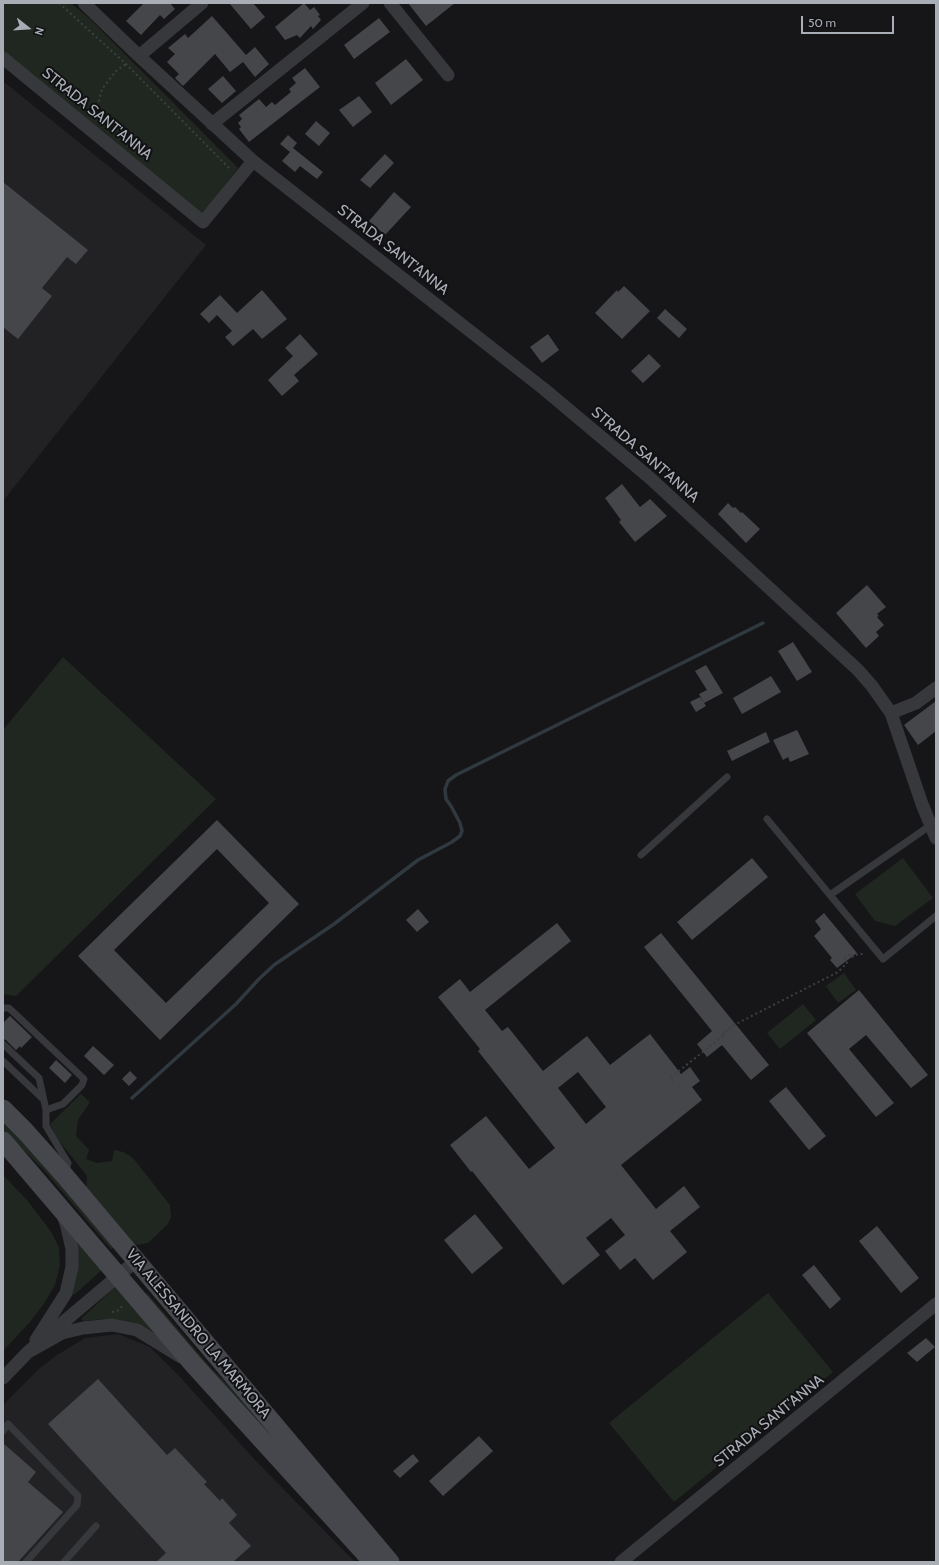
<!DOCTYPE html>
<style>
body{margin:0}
#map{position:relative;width:939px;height:1565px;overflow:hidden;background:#161618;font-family:Cabin,sans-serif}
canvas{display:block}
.frame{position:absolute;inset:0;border:4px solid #a9adb6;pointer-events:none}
.north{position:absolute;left:8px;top:8px;width:40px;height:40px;-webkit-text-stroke:3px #111113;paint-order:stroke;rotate:107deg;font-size:11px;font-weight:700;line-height:16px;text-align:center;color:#a9adb6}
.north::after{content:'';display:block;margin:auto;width:14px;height:18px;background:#a9adb6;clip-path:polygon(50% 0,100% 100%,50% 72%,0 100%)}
.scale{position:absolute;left:801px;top:16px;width:93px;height:18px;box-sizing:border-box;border:2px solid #a9adb6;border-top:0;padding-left:5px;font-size:12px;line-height:14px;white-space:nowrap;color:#a9adb6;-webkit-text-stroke:3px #111113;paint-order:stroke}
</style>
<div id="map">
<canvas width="939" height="1565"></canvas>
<div class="frame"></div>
<div class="north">N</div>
<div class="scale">50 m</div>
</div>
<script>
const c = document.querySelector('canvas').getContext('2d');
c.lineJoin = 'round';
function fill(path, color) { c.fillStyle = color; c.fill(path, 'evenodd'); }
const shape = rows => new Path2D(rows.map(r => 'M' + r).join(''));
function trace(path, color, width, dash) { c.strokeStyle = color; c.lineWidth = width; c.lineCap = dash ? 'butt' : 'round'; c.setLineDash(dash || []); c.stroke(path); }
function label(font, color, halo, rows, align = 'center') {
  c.font = font + ' Cabin,sans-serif'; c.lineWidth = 4; c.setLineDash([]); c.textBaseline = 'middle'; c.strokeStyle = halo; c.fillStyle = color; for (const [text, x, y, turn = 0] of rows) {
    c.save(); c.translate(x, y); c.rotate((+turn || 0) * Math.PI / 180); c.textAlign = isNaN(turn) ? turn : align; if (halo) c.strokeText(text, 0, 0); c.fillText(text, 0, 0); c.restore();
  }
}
const built = shape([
 [3,81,206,245,3,501],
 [118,1334,150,1347,181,1378,255,1460,355,1562,3,1562,3,1405,40,1368,57,1355,85,1338]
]);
const green = shape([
 [3,3,71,3,89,18,238,168,197,222,3,62],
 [63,657,216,799,16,996,3,994,3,730],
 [903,858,933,898,895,926,875,921,855,894],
 [844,973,856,990,838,1003,826,986],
 [803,1004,816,1020,780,1049,767,1033],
 [81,1094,90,1102,78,1120,76,1136,89,1150,86,1159,97,1163,112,1161,114,1150,123,1152,133,1158,170,1205,171,1217,168,1224,148,1243,137,1245,128,1240,86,1191,87,1176,56,1137,50,1124],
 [3,1117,113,1247,112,1249,111,1249,43,1169,3,1130],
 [3,1175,27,1200,52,1233,59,1248,60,1265,55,1285,43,1305,29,1323,3,1351],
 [73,1238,103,1269,74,1295,71,1294],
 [116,1286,154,1331,153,1332,119,1321,102,1319,84,1321,81,1319],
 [147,1293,212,1369,249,1405,312,1485,145,1296],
 [768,1293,833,1372,674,1502,609,1423]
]);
const stream = shape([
 [132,1098,236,1004,259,979,274,965,334,924,418,860,452,842,460,836,462,831,460,823,451,806,446,799,445,789,448,781,456,775,763,623]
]);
const building = shape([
 [144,3,170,3,175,9,164,19,160,15,141,35,126,21],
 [229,3,253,3,265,17,251,29],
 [304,3,310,10,314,7,320,15,318,16,321,20,313,29,311,26,300,38,297,35,285,40,275,27],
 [408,3,455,3,426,26],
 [212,16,246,55,255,47,269,64,255,77,243,62,230,72,215,54,183,86,175,78,179,74,167,62,175,54,168,48,185,34,188,38],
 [379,18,390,32,354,59,344,45],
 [406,59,423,80,391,105,375,83],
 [305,68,320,87,249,142,239,129,241,127,238,123,242,119,239,115,259,99,266,107,272,102,275,105,291,92,289,89,296,83,292,78],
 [223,76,236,91,222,103,208,89],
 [359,96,372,112,353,127,339,110],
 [316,121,330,133,319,146,305,134],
 [288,135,297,143,293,148,323,172,317,179,300,166,295,172,282,161,290,152,280,144],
 [385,154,394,163,370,188,360,180],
 [3,182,88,250,76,264,67,257,42,288,52,296,18,339,3,327],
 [394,192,411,207,385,235,369,221],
 [624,286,650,311,622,339,595,313,617,290,618,292],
 [262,290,287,319,262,339,253,329,233,346,225,337,232,331,217,315,209,323,200,314,220,295,237,313],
 [665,309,687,329,679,338,657,318],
 [300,334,318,354,294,375,299,381,282,396,268,380,293,356,285,348],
 [548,334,559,350,542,363,530,347],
 [649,354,661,366,643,383,631,371],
 [622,484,640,507,650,499,667,516,635,542,619,522,621,520,605,498],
 [728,503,733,508,735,507,741,513,742,512,760,529,746,543,718,514],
 [867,585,886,607,877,614,879,616,877,617,884,625,876,632,879,636,866,648,836,613],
 [793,642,812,672,797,681,778,651],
 [706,665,723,693,704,703,699,694,707,690,695,671],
 [771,676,781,692,742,714,733,698],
 [700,697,706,706,696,712,690,702],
 [936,701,936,731,918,745,904,725],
 [797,730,809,754,790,762,788,757,783,760,773,740],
 [766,732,770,742,732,761,727,751],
 [217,820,299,904,160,1040,78,956],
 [217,849,269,903,166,1003,114,950],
 [752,858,768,877,692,940,677,922],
 [418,909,429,922,417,932,406,920],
 [824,913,857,953,837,968,830,960,832,958,814,936,821,929,815,921],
 [557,923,571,941,485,1010,502,1031,508,1027,543,1071,587,1036,610,1065,650,1034,681,1074,690,1067,700,1081,692,1087,702,1100,621,1165,656,1209,684,1186,700,1207,670,1231,687,1252,653,1280,635,1258,620,1270,605,1251,625,1235,611,1218,586,1238,600,1255,563,1285,472,1171,471,1172,450,1145,486,1116,529,1169,555,1148,478,1051,480,1049,438,997,460,979,470,992],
 [578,1072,606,1107,586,1124,558,1088],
 [661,933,769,1065,751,1080,722,1045,707,1057,697,1044,712,1031,644,947],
 [859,990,928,1075,911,1088,866,1035,849,1049,894,1103,876,1117,807,1033],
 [10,1016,32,1037,21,1048,20,1046,16,1050,6,1040,3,1039,3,1023],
 [93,1046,114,1065,104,1075,84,1056],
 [56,1060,72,1075,65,1083,49,1068],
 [130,1071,137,1078,129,1086,122,1079],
 [786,1087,826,1136,809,1150,769,1101],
 [475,1214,503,1248,472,1274,444,1240],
 [877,1226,919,1278,901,1293,859,1241],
 [814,1265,841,1299,830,1309,802,1275],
 [926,1338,935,1347,917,1362,907,1353],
 [98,1379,167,1455,175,1448,207,1482,204,1484,220,1501,222,1498,237,1515,229,1523,251,1546,233,1562,156,1562,166,1553,48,1424],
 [479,1436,493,1451,443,1496,429,1481],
 [3,1443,36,1472,28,1482,63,1512,18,1562,3,1562],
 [413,1454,419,1461,400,1478,393,1471]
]);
const path = shape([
 [59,3,126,64,230,169],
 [95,116,102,89,116,71,126,64],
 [673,1081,670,1078,723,1036,725,1036,723,1033,736,1024,838,972,847,963,845,958,850,954,853,957,858,954,862,954,865,952],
 [112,1312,117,1311,124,1305]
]);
const lane = shape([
 [767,819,830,895],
 [931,825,830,895,883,959,936,916],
 [641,855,727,777],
 [3,1008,9,1008,84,1079,82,1085,63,1104,46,1110],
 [3,1044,39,1078,46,1110,46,1126,68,1163,65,1174],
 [3,1061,43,1099],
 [3,1431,8,1424,78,1496,77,1505,26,1562],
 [64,1562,96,1526]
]);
const street = shape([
 [84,3,139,56,253,161,544,389,650,478,858,670,872,686,891,713,922,804,936,838],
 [390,3,448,75],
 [139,56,202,3],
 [3,58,203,222,253,161],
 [212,124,363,3],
 [891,713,916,703,936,688],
 [36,1340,66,1293,72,1267,72,1249,67,1227,63,1215],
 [28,1352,62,1333,83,1328,112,1325,137,1330,181,1357],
 [3,1378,28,1352,137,1260],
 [621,1562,936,1304]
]);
const secondary = shape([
 [3,1109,25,1131,65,1176,390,1562],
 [3,1141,194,1365,373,1562]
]);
const streetNames = [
 ["STRADA SANT'ANNA",97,114,39],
 ["STRADA SANT'ANNA",393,250,38],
 ["STRADA SANT'ANNA",645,455,41],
 ["VIA ALESSANDRO LA MARMORA",198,1334,50],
 ["STRADA SANT'ANNA",769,1421,-39]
];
fill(built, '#222225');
fill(green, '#202721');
trace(stream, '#30393f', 3.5);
fill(building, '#45464a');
trace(path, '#3d3f43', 2, [2, 3]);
trace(lane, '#37383c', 7);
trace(street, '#37383c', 13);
trace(secondary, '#45474c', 19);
label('15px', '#a9adb6', '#111113', streetNames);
</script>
